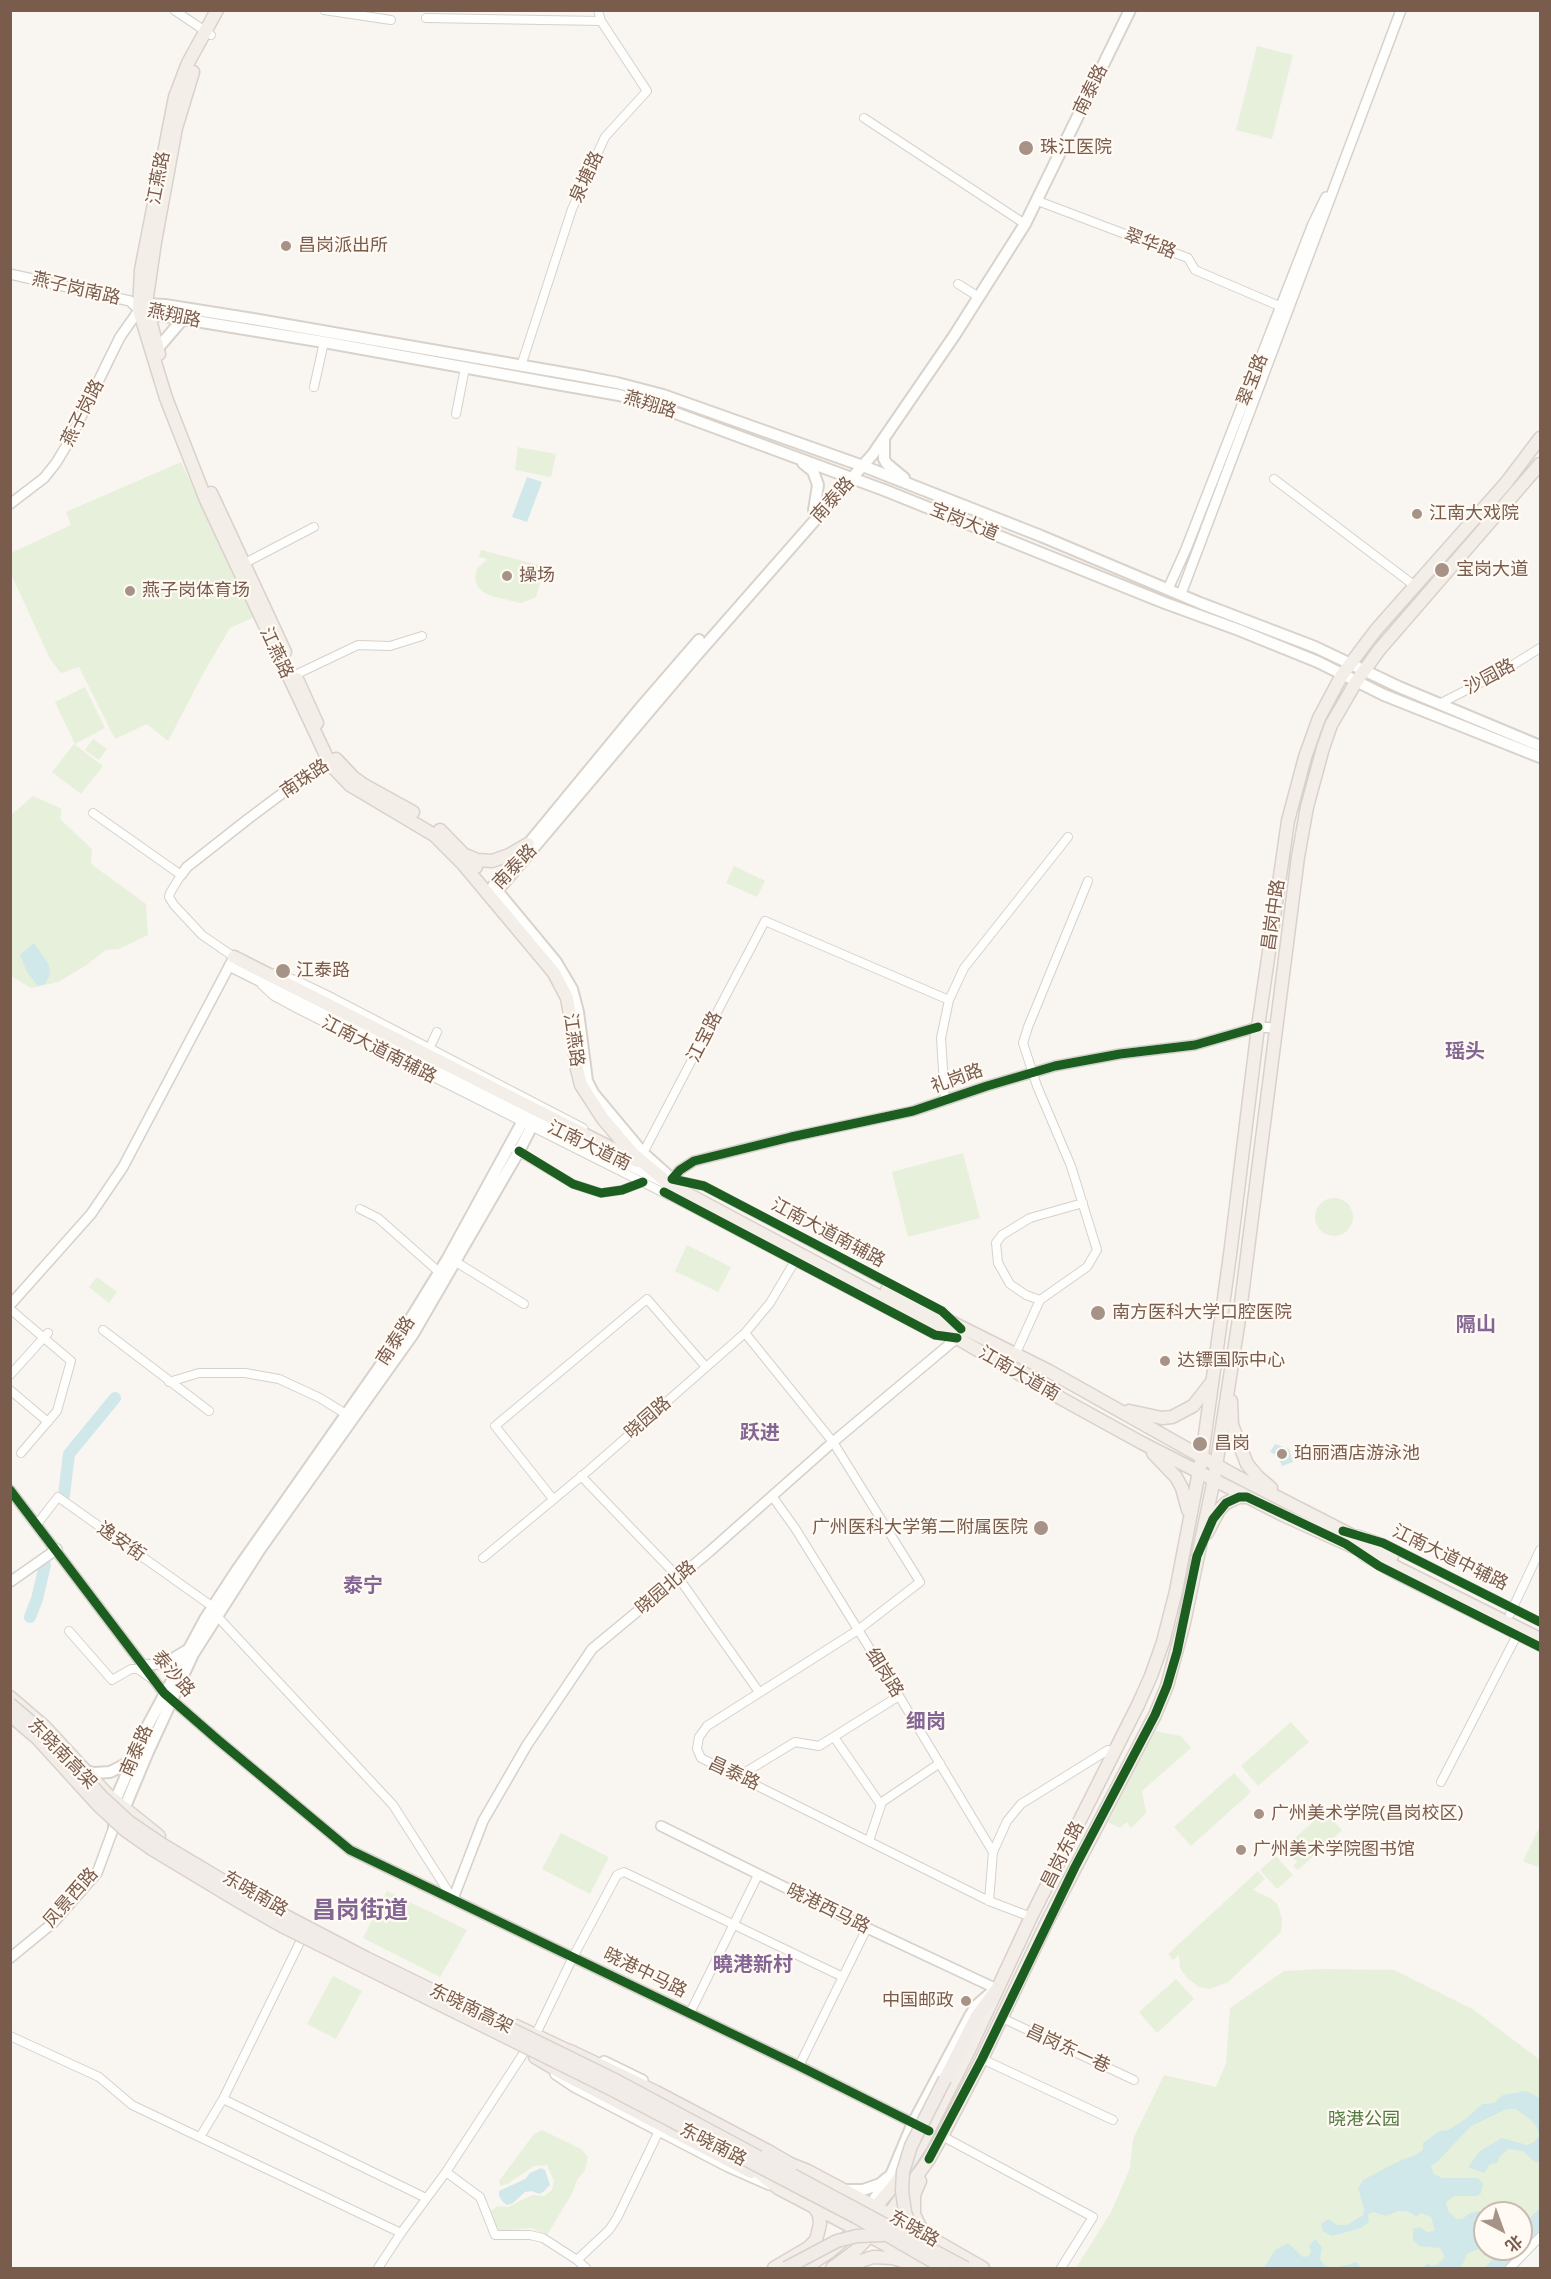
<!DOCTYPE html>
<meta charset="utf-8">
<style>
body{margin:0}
#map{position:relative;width:1551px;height:2279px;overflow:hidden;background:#f9f5f0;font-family:Karla,"Noto Sans SC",sans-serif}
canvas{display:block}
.frame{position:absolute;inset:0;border:12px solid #7a5c4d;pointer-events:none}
.north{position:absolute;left:1473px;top:2201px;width:60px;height:60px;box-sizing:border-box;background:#fffaf3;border:2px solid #cabbb1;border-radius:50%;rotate:139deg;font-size:16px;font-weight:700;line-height:24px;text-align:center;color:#7a5c4d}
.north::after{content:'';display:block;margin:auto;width:21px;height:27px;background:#a69286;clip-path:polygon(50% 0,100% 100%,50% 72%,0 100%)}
</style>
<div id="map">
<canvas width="1551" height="2279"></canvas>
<div class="frame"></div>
<div class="north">北</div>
</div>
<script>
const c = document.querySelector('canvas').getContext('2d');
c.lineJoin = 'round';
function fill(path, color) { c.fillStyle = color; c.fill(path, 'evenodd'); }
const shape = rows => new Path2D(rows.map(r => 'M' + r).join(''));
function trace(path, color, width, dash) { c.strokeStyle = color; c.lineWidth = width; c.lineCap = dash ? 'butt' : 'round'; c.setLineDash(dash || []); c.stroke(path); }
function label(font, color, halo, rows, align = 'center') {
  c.font = font + ' Karla,"Noto Sans SC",sans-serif'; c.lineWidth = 4.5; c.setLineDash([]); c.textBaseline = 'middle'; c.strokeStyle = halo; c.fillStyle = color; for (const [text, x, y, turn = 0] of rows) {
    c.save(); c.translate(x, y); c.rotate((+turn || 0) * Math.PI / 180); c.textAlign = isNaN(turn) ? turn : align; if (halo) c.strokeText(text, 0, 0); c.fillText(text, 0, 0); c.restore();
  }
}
const green = shape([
 [1257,46,1293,55,1272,139,1236,130],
 [518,447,556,454,551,477,515,470],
 [181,462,254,617,230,628,204,672,168,741,147,724,115,739,79,667,61,673,50,659,11,574,11,553,71,525,66,512],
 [481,550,546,567,544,576,537,574,540,583,536,597,521,603,491,596,483,592,477,586,475,577,477,569,487,559,479,557],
 [85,687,105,728,75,744,55,702],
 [93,739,107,749,99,760,85,750],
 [74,744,103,766,81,794,52,772],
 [33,796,62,809,60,819,92,849,91,864,146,904,148,935,119,949,106,950,85,966,58,982,31,988,11,976,10,816],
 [734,866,765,881,757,897,726,883],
 [963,1153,980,1218,908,1237,892,1172],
 '1315 1217a19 19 0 1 1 38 0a19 19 0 1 1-38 0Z',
 [687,1245,731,1267,718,1292,675,1271],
 [97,1277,117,1292,109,1303,89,1287],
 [1291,1722,1309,1742,1258,1786,1241,1766],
 [1155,1731,1181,1736,1191,1748,1142,1791,1146,1813,1131,1828,1127,1822,1120,1828,1108,1822],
 [1234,1773,1251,1792,1191,1846,1174,1827],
 [1325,1811,1342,1830,1298,1870,1293,1866,1297,1862,1284,1848],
 [1540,1826,1540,1868,1523,1861],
 [561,1833,609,1857,590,1894,542,1869],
 [1276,1856,1293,1875,1277,1889,1260,1870],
 [1258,1871,1265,1879,1253,1890,1270,1898,1277,1904,1282,1918,1281,1932,1228,1982,1210,1989,1199,1987,1187,1978,1180,1968,1179,1955,1173,1960,1168,1954],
 [387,1891,467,1930,440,1977,363,1938],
 [1320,1969,1394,1970,1474,2010,1540,2060,1540,2207,1521,2228,1521,2213,1485,2213,1485,2249,1502,2249,1484,2268,1076,2268,1111,2212,1130,2168,1133,2139,1164,2075,1216,2087,1226,2063,1230,2008,1284,1971],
 [333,1976,362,1991,336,2039,307,2024],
 [1176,1979,1194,1999,1157,2033,1139,2012],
 [542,2130,581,2149,588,2157,585,2170,577,2180,572,2194,547,2235,532,2228,501,2231,497,2229,491,2211,498,2206,508,2207,532,2195,544,2196,552,2190,554,2181,547,2165,534,2166,507,2184,500,2186,499,2181,534,2134]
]);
const water = shape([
 [527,477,542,482,527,522,512,517],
 [34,943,49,965,50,975,45,984,38,986,27,972,20,955],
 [1275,1444,1289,1449,1293,1462,1282,1466,1278,1456,1270,1452],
 [1526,2091,1540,2098,1540,2162,1535,2162,1523,2151,1508,2149,1500,2156,1497,2163,1490,2164,1484,2173,1468,2167,1480,2151,1502,2138,1527,2145,1534,2142,1539,2136,1537,2127,1531,2120,1516,2109,1507,2109,1471,2126,1437,2162,1431,2166,1434,2174,1442,2178,1478,2178,1483,2184,1481,2193,1477,2196,1454,2196,1446,2202,1448,2211,1456,2219,1462,2219,1470,2213,1480,2211,1485,2215,1485,2231,1479,2241,1480,2248,1467,2254,1461,2268,1422,2268,1428,2263,1431,2266,1437,2265,1445,2257,1440,2248,1419,2246,1413,2240,1413,2229,1419,2227,1427,2232,1435,2231,1431,2217,1422,2213,1416,2216,1407,2211,1398,2211,1386,2216,1373,2212,1368,2214,1369,2222,1361,2228,1332,2236,1323,2231,1321,2224,1329,2219,1336,2225,1347,2225,1363,2215,1364,2209,1358,2188,1363,2180,1401,2160,1414,2156,1423,2150,1423,2143,1440,2131,1448,2130,1466,2119,1482,2104,1494,2103,1503,2095],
 [541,2168,545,2170,550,2185,543,2192,539,2194,532,2191,525,2192,513,2203,507,2205,503,2202,499,2196,499,2191,525,2179,530,2173],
 [1540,2207,1540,2234,1507,2268,1484,2268,1502,2249,1521,2249,1521,2228],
 [1315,2239,1322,2247,1320,2259,1325,2266,1335,2268,1357,2262,1361,2268,1264,2268,1275,2250,1288,2243,1303,2257,1309,2256,1311,2251,1309,2246]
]);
const river = shape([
 [64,1495,69,1454,115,1398],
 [30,1617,37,1599,45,1565]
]);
const minor = shape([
 [174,10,211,35],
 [324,10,391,20],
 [426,18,601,21],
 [864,118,1025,224],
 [1038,201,1188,258,1195,270,1284,308],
 [958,284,974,294],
 [521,366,572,209,605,137,647,91,601,21,598,10],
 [314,387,324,342],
 [456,414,465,368],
 [1274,479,1415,586],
 [245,563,314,527],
 [295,675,358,645,390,646,422,636],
 [1439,704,1500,673,1540,648],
 [93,813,181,875,170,893,169,897,174,905,202,935,234,957],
 [275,973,300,982,327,995,583,1128],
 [262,985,274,996,300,1010,686,1204,935,1335,947,1336],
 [428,1051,437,1032],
 [945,1101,941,1038,949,1000,964,968,1068,837],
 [516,1150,573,1184,601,1193,622,1190,643,1182],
 [643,1153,765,921,949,1000],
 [672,1179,704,1186,937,1309],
 [360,1209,378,1218,439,1272],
 [456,1262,524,1304],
 [1040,1300,1087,1267,1097,1250,1071,1166,1037,1086,1023,1043,1028,1027,1088,881],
 [10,1309,71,1361,57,1411,21,1453],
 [103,1330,209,1411],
 [745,1333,833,1442,920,1582,858,1630,707,1726,699,1737,697,1749,701,1758,989,1901,1031,1917],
 [1015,1355,1040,1300,1026,1295,1010,1284,998,1263,996,1243,1002,1235,1030,1218,1083,1203],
 [10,1375,48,1333],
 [169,1382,199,1373,245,1373,279,1379,320,1398,349,1416],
 [10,1390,48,1422],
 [581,1476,678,1577,759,1692],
 [772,1496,795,1528,893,1686,993,1852],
 [553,1499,495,1426,647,1299,706,1367],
 [37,1524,58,1497,213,1607],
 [1358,1534,1383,1543,1540,1622],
 [1362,1556,1395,1575,1540,1647],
 [483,1558,589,1470,745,1333,770,1303,795,1261],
 [1510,1614,1540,1550],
 [216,1615,393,1805,453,1899],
 [69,1631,112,1680,131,1669,138,1669,149,1677],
 [834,1737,881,1805],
 [739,1776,795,1742,819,1746,899,1696],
 [1441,1782,1517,1635],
 [869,1841,882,1802,940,1763],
 [989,1901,993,1852,1007,1821,1021,1804,1108,1750,1114,1751],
 [301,1940,223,2099,426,2198],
 [690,2013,758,1875],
 [1002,2018,1134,2080],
 [536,2034,573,1957,617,1875,624,1872,843,1977],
 [10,2036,99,2077,132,2105,401,2233],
 [982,2059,1113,2120],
 [799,2066,867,1928],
 [942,2136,1093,2217,1061,2268],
 [200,2137,223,2099],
 [446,2172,480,2197,495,2235,530,2235,543,2238,577,2260],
 [378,2268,401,2233,446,2172,525,2051],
 [586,2268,577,2260,609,2230,617,2218,659,2131],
 [1510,2268,1540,2237]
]);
const tertiary = shape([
 [10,274,130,301,139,310,120,337,68,443,56,463,44,478,10,504],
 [1168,589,1186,549,1313,224,1326,197],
 [1181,594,1401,10],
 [181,875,187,867,248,819,316,768,333,759],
 [229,966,527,1115],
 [672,1179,680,1170,694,1161,791,1137,913,1111,987,1086,1055,1066,1120,1054,1195,1045,1258,1027,1276,1028],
 [10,1305,91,1214,123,1167,234,957],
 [10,1490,164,1693,218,1740,350,1850,799,2066,919,2126],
 [10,1582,57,1549],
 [143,1665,163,1664,188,1649],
 [661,1826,867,1928,997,1989],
 [453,1899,483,1821,527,1745,592,1649,709,1552,833,1442,957,1338],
 [10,1958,54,1922,97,1873,114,1827],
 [604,2061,643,2080],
 [555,2074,574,2087,728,2167,769,2185]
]);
const secondary = shape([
 [146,304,165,305,253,319,581,376,617,383,663,395,863,466,1041,536,1200,603,1315,647,1399,687,1540,746],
 [147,313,324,342,551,383,619,395,662,408,884,490,1165,603,1239,630,1318,662,1384,695,1540,757],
 [158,348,182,320],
 [884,440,884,459,887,464,904,478],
 [803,463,813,471,818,485,814,510],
 [493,886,556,962,572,989,578,1012,587,1081,593,1093,643,1153,672,1179],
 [488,893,497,891,695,657,873,454,954,336,1025,224,1130,10],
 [488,893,642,706,699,640],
 [534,1110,535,1120,519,1151,413,1334,260,1549,193,1654,147,1754,124,1809,114,1827,115,1801,148,1725,205,1619,237,1570,392,1349,448,1258,524,1119,534,1110],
 [530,1117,664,1182],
 [86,1771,94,1773,110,1772,126,1764,132,1758],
 [846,2190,863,2190,880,2184,887,2178],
 [873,2201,892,2173,913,2123,970,2016,977,2005,992,1992]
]);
const primary = shape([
 [217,10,188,63,175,97,141,270,139,310,166,398,206,500,330,764,350,785,434,835,462,863,554,973,567,998,571,1020,577,1069,581,1085,603,1119,632,1153,669,1184,957,1338,1064,1400,1142,1443,1283,1515,1382,1560,1540,1639],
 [159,354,146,304,155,242,176,128,193,72],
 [211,493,285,652],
 [297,679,317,723],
 [336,759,353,777,364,785,413,812],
 [440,830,476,867],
 [468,856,477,860,492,861,509,855,528,844],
 [234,957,637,1161],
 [887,1290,1049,1371,1234,1475,1392,1556],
 [1231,1401,1232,1425,1247,1464,1258,1477,1271,1488],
 [1129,1411,1162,1418,1172,1417,1193,1406,1211,1383],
 [1153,1453,1176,1477,1182,1488,1188,1510],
 [1207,1533,1219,1510,1226,1503,1239,1497,1246,1497],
 [10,1697,45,1727,108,1795,159,1836],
 [516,2026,579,2056],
 [783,2161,808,2171,889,2214,983,2268],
 [750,2165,778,2188,879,2241,927,2268],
 [920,2181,914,2195,914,2214,924,2235],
 [774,2268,808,2248,816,2240,820,2224,819,2215,813,2205],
 [805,2268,829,2252,857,2229,895,2184,921,2145,969,2050,1031,1917,1138,1705,1151,1676,1163,1642,1176,1591,1202,1456,1230,1255,1258,1027,1288,821,1305,757,1319,718,1342,675,1376,630,1506,483,1540,438],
 [832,2268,855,2251,885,2220,929,2159,942,2136,982,2059,1047,1922,1155,1715,1167,1686,1184,1623,1214,1479,1239,1319,1298,857,1307,807,1323,748,1331,725,1356,682,1379,650,1540,464],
 [841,2268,873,2257,893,2258,909,2263]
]);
const trunk = shape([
 [570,2051,656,2092,768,2151],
 [535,2057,562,2073,751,2172],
 [945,2079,977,2016,997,1989]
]);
const trunkBridge = shape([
 [10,1704,45,1734,102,1797,129,1822,163,1845,257,1901,366,1958,617,2081,966,2268],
 [10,1715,37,1738,98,1805,125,1830,152,1849,240,1902,282,1926,611,2089,856,2217,944,2268],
 [768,2151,792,2165],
 [919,2242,911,2230,905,2212,902,2191,903,2172,911,2146,945,2079],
 [786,2268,837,2241,857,2236,884,2235]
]);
const cycleway = shape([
 [519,1151,573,1184,601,1193,622,1190,643,1182],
 [672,1179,680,1170,694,1161,791,1137,913,1111,987,1086,1055,1066,1120,1054,1195,1045,1258,1027],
 [672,1179,704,1186,834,1254,942,1311,961,1329],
 [664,1192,935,1335,957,1338],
 [10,1490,164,1693,218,1740,350,1850,799,2066,929,2131],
 [1343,1531,1383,1543,1540,1622],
 [929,2159,982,2059,1075,1867,1155,1715,1167,1686,1177,1652,1197,1556,1213,1519,1226,1503,1239,1497,1247,1497,1346,1544,1379,1566,1540,1647]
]);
const markers = [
 [1026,148,8,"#a69286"],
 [286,246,6,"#a69286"],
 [1417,514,6,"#a69286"],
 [1442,570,8,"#a69286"],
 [507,576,6,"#a69286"],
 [130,591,6,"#a69286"],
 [283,971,8,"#a69286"],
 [1098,1313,8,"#a69286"],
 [1165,1361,6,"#a69286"],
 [1200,1444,8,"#a69286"],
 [1282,1454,6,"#a69286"],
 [1041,1528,8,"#a69286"],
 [1259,1814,6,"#a69286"],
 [1241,1850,6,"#a69286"],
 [966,2001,6,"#a69286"]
];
const streetNames = [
 ["南泰路",1091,90,-64],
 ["泉塘路",587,177,-65],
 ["江燕路",159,178,-79],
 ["翠华路",1150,244,21],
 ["燕子岗南路",76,289,13],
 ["燕翔路",174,316,12],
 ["翠宝路",1253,380,-69],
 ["燕翔路",650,405,17],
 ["燕子岗路",83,413,-63],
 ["南泰路",833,500,-48],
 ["宝岗大道",964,522,22],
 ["江燕路",276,653,65],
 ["沙园路",1490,677,-28],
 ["南珠路",305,779,-34],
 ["南泰路",515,867,-46],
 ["昌岗中路",1274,915,-82],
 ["江宝路",705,1037,-63],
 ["江燕路",573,1040,82],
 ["江南大道南辅路",379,1050,27],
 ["礼岗路",957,1079,-20],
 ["江南大道南",589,1146,26],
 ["江南大道南辅路",828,1233,28],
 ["南泰路",396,1341,-57],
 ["江南大道南",1019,1374,30],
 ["晓园路",648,1418,-41],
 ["逸安街",121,1542,35],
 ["江南大道中辅路",1450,1558,26],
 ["晓园北路",666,1588,-40],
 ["细岗路",884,1673,58],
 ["泰沙路",173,1674,49],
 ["南泰路",137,1751,-66],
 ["东晓南高架",62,1754,46],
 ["昌泰路",734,1774,25],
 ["昌岗东路",1063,1855,-63],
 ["东晓南路",255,1894,30],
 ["凤景西路",71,1898,-49],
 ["晓港西马路",828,1909,26],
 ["晓港中马路",645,1973,26],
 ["东晓南高架",471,2009,26],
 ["昌岗东一巷",1068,2049,25],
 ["东晓南路",713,2145,27],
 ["东晓路",914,2229,30]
];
const poiNames = [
 ["珠江医院",1040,148],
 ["昌岗派出所",298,246],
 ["江南大戏院",1429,514],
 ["宝岗大道",1456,570],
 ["操场",519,576],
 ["燕子岗体育场",142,591],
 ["江泰路",296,971],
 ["南方医科大学口腔医院",1112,1313],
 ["达镖国际中心",1177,1361],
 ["昌岗",1214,1444],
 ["珀丽酒店游泳池",1294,1454],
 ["广州医科大学第二附属医院",1028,1528,"right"],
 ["广州美术学院(昌岗校区)",1271,1814],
 ["广州美术学院图书馆",1253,1850],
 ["中国邮政",954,2001,"right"]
];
const parkNames = [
 ["晓港公园",1364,2120]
];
const neighbourhoodNames = [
 ["瑶头",1465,1052],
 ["隔山",1476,1325],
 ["跃进",760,1433],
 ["泰宁",363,1586],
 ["细岗",926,1722],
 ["曉港新村",753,1965]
];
const districtNames = [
 ["昌岗街道",360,1911]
];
fill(green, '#e7f0db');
fill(water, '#d0e8ea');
trace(river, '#d0e8ea', 12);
trace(minor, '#d7d1cb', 10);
trace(tertiary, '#d7d1cb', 12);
trace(secondary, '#d9d2cb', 14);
trace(primary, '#dad1cc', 15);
trace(trunk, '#dad1cc', 15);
trace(minor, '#fefefd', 8);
trace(tertiary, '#fefefd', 9);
trace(secondary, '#fefefd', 10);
trace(primary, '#f3eee8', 12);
trace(trunk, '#f2ece8', 12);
trace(trunkBridge, '#dad1cc', 15, []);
trace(trunkBridge, '#f2ece8', 12);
trace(cycleway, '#1b5e20', 9);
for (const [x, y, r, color] of markers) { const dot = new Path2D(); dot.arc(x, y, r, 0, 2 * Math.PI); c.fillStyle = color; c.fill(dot); trace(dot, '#fffaf3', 2); }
label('18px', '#7a5c4d', '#fffaf3', streetNames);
label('18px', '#7a5c4d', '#fffaf3', poiNames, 'left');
label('18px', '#537a41', '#fffaf3', parkNames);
label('bold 20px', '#846695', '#fffaf3', neighbourhoodNames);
label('bold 24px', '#846695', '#fffaf3', districtNames);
</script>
